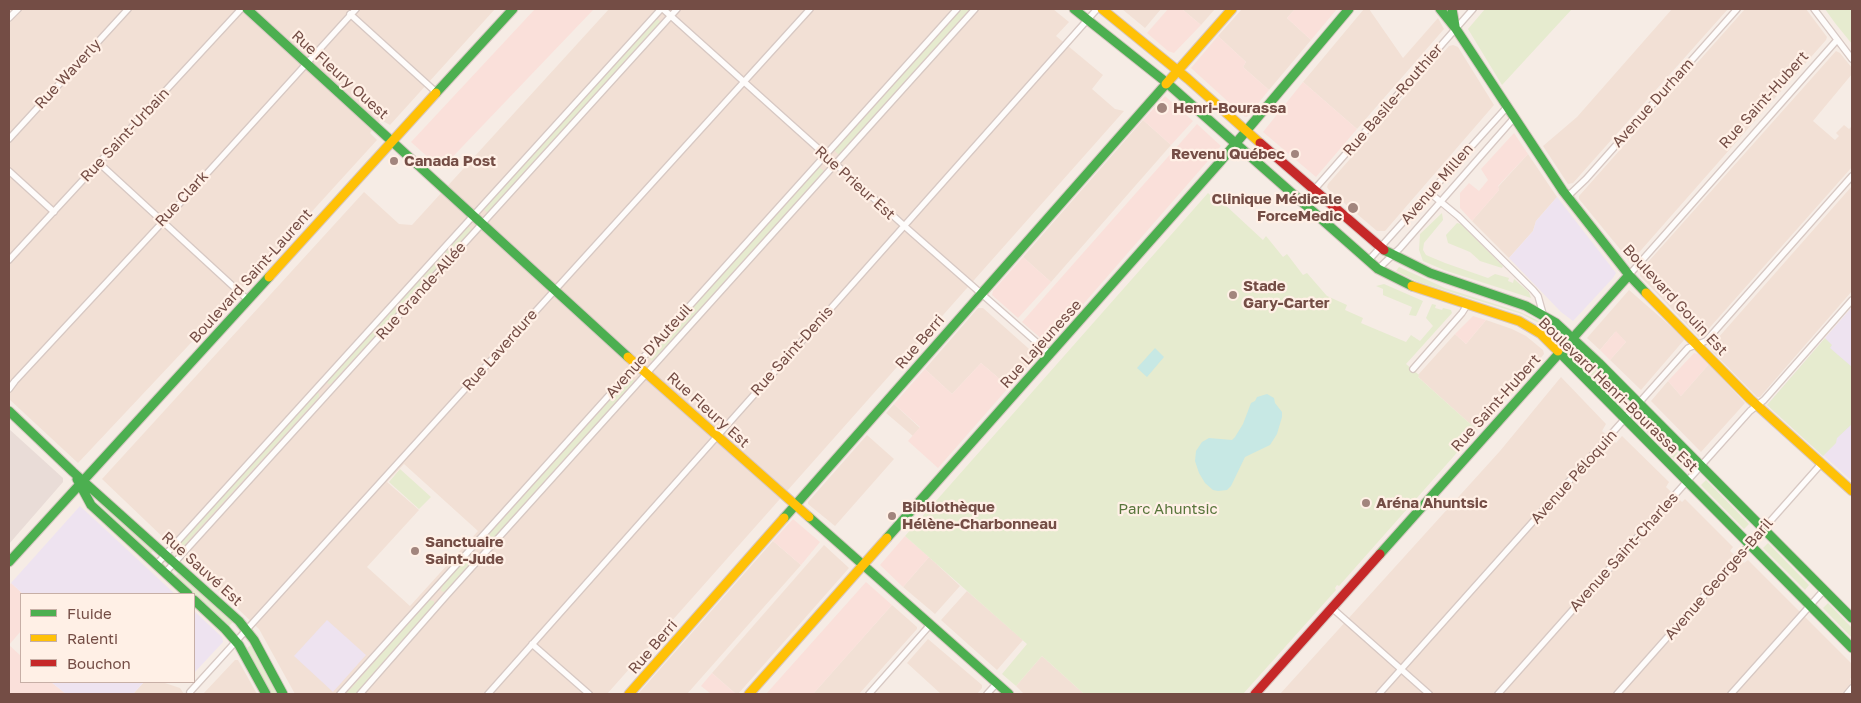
<!DOCTYPE html>
<meta charset="utf-8">
<style>
body{margin:0}
#map{position:relative;width:1861px;height:703px;overflow:hidden;background:#f6ece5;font-family:"Golos Text",sans-serif}
canvas{display:block}
.frame{position:absolute;inset:0;border:10px solid #744d45;pointer-events:none}
.legend{position:absolute;left:20px;top:593px;width:175px;height:90px;box-sizing:border-box;background:#fff0e6;border:1px solid #c7afa6;margin:0;padding:6px 9px;list-style:none;font-size:15px;color:#744d45}
.legend li{display:flex;align-items:center;gap:10px;height:25px}
.legend b{width:25px;border:1px solid #c7afa6}
</style>
<div id="map">
<canvas width="1861" height="703"></canvas>
<div class="frame"></div>
<ul class="legend">
<li><b style="height:6px;background:#4caf50"></b>Fluide</li>
<li><b style="height:6px;background:#ffc107"></b>Ralenti</li>
<li><b style="height:6px;background:#c62828"></b>Bouchon</li>
</ul>
</div>
<script>
const c = document.querySelector('canvas').getContext('2d');
c.lineJoin = 'round';
function fill(path, color) { c.fillStyle = color; c.fill(path, 'evenodd'); }
const shape = rows => new Path2D(rows.map(r => 'M' + r).join(''));
function trace(path, color, width, dash) { c.strokeStyle = color; c.lineWidth = width; c.lineCap = dash ? 'butt' : 'round'; c.setLineDash(dash || []); c.stroke(path); }
function label(font, color, halo, rows, align = 'center') {
  c.font = font + ' "Golos Text",sans-serif'; c.lineWidth = 4.5; c.setLineDash([]); c.textBaseline = 'middle'; c.strokeStyle = halo; c.fillStyle = color; for (const [text, x, y, turn = 0] of rows) {
    c.save(); c.translate(x, y); c.rotate((+turn || 0) * Math.PI / 180); c.textAlign = isNaN(turn) ? turn : align; if (halo) c.strokeText(text, 0, 0); c.fillText(text, 0, 0); c.restore();
  }
}
const residential = shape([
 [9,9,495,9,390,125,381,120,370,133,377,140,235,296,78,463,9,399],
 [609,9,1053,9,1069,22,1056,36,1103,75,1092,89,1115,109,1124,111,607,694,295,694,259,629,102,479,364,192,399,224,412,225],
 [404,464,478,531,410,606,367,567,419,510,387,482],
 [1122,9,1161,9,1145,28],
 [1182,9,1215,9,1201,25],
 [1242,9,1295,9,1287,18,1311,40,1269,90,1243,67,1246,62,1218,36],
 [1364,9,1369,9,1403,58,1438,18,1444,29,1357,129,1303,82],
 [1672,9,1728,9,1573,183,1568,184,1543,146,1577,117],
 [1745,9,1806,9,1827,37,1826,40,1635,257,1629,260,1579,199,1579,196],
 [1453,45,1458,47,1494,105,1385,231,1377,231,1329,190,1327,187,1328,184,1449,46],
 [1836,51,1840,53,1852,68,1852,74,1813,121,1835,140,1839,136,1836,133,1844,125,1849,129,1852,126,1852,167,1704,334,1699,337,1640,276,1640,271],
 [1143,120,1171,145,1051,282,1023,257],
 [1528,154,1557,197,1536,221,1533,231,1509,258,1472,221,1499,190,1498,187],
 [1852,186,1852,291,1760,397,1757,397,1712,351,1710,347],
 [1629,290,1683,337,1684,340,1641,390,1610,360,1626,342,1615,332,1600,350,1587,338],
 [978,308,983,308,1037,356,1009,387,981,363,952,394,925,369],
 [1486,320,1512,329,1526,336,1543,350,1544,354,1527,375,1525,374,1522,377,1523,379,1477,430,1417,376,1455,334,1466,344],
 [1709,364,1745,403,1701,452,1651,401,1668,381,1681,396],
 [1561,377,1606,424,1602,431,1616,443,1622,436,1669,482,1666,487,1682,502,1685,499,1733,547,1730,551,1744,563,1748,560,1852,664,1852,677,1850,679,1852,682,1852,694,1280,694,1500,451],
 [894,404,920,428,913,436,886,413],
 [867,435,894,459,835,526,808,504,808,502],
 [773,541,801,565,687,694,638,694],
 [824,545,849,568,738,694,736,694,712,673],
 [929,557,960,586,935,614,903,587],
 [967,591,1023,640,997,670,941,620],
 [892,605,917,627,917,629,859,694,813,694],
 [928,639,982,685,982,688,977,694,941,694,907,663],
 [1042,656,1084,694,1024,694,1016,686],
 [235,660,238,660,257,694,203,694],
 [144,682,162,682,180,688,184,694,133,694]
]);
const commercial = shape([
 [535,9,594,9,441,169,411,142],
 [1168,9,1182,9,1201,25,1174,53,1168,51,1147,33],
 [1295,9,1337,9,1311,40,1287,18],
 [1218,36,1246,62,1243,67,1269,90,1247,117,1245,117,1191,68],
 [1303,82,1357,129,1316,177,1263,132],
 [1165,96,1193,121,1171,145,1143,120],
 [1197,124,1221,146,1052,340,1047,342,1044,341,1022,322],
 [1514,133,1528,154,1498,186,1499,190,1472,221,1460,208,1460,193,1469,183,1479,191,1488,180,1481,169],
 [1023,257,1051,282,1018,318,992,295,993,291],
 [1473,316,1486,320,1466,344,1455,334],
 [1616,331,1626,342,1610,360,1600,350],
 [1694,353,1698,354,1709,364,1681,396,1668,381],
 [981,363,1009,387,938,468,908,441,920,427,894,404,925,369,952,394],
 [793,519,820,542,801,565,773,541],
 [905,536,929,557,903,587,880,565],
 [866,582,892,605,813,694,766,694],
 [11,583,23,594,21,594,21,631,9,645,21,656,21,682,51,682,66,694,9,694,9,586],
 [712,673,736,694,711,694,701,686]
]);
const industrial = shape([
 [9,429,63,478,63,482,9,544]
]);
const education = shape([
 [1557,197,1616,273,1613,278,1573,321,1561,312,1509,258,1533,231,1536,221],
 [1852,307,1852,481,1767,405],
 [80,506,175,594,23,594,11,583],
 [194,611,222,637,223,642,194,673],
 [327,620,366,655,333,692,294,656],
 [51,682,144,682,133,694,66,694]
]);
const green = shape([
 [961,9,971,9,839,155,834,150],
 [1485,9,1572,9,1502,85,1468,29],
 [1825,9,1852,9,1852,44,1835,23],
 [656,18,661,22,488,213,483,209],
 [819,167,824,171,822,174,653,362,648,357],
 [1208,193,1220,204,1222,202,1263,240,1266,236,1283,257,1287,254,1303,275,1307,273,1327,296,1347,305,1345,310,1363,318,1361,323,1406,342,1411,335,1420,341,1433,326,1426,318,1432,304,1436,305,1435,308,1442,310,1443,308,1451,310,1452,313,1406,364,1419,375,1418,377,1477,430,1339,586,1337,585,1335,588,1336,590,1243,694,1084,694,1042,656,1016,686,1002,674,1027,644,905,536],
 [1442,213,1443,220,1424,243,1423,250,1426,255,1445,263,1488,278,1495,274,1509,278,1508,281,1513,283,1514,279,1529,292,1531,298,1444,270,1423,261,1419,250,1420,234],
 [1457,223,1461,224,1503,266,1502,268,1480,261,1470,252,1448,243,1446,235],
 [468,226,472,230,331,384,328,384,327,381],
 [1399,267,1445,288,1520,312,1539,321,1557,333,1554,337,1537,322,1522,314,1418,282,1396,271],
 [1384,284,1423,301,1416,316,1409,315,1412,307,1383,295,1383,289,1376,286],
 [1825,338,1832,345,1830,348,1852,367,1852,424,1837,438,1836,443,1823,456,1767,405],
 [1580,354,1625,399,1620,404,1575,359],
 [630,378,634,380,632,385,485,548,480,548,481,543],
 [316,393,319,393,319,397,178,552,175,549],
 [1643,418,1687,462,1682,467,1638,423],
 [400,469,431,497,419,509,389,482],
 [1706,480,1749,524,1744,529,1701,485],
 [100,501,154,550,150,554,98,503],
 [1768,543,1809,585,1805,590,1763,548],
 [468,557,472,557,473,562,447,591,444,592,441,591,442,586],
 [178,573,215,605,233,622,229,626,175,576],
 [429,600,434,601,434,605,355,694,346,694],
 [1828,603,1852,628,1852,638,1823,608],
 [251,645,266,672,277,694,271,694,247,648]
]);
const water = shape([
 [1155,348,1164,357,1147,377,1137,368],
 [1267,394,1274,398,1275,403,1282,412,1282,417,1277,434,1270,445,1245,457,1231,486,1227,490,1218,491,1213,490,1205,483,1199,473,1195,461,1196,451,1202,442,1209,438,1232,440,1235,437,1243,424,1251,403,1255,401,1257,397]
]);
const street = shape([
 [663,9,910,231,1050,354],
 [1814,9,1852,59],
 [350,14,437,93],
 [9,18,18,9],
 [9,139,128,9],
 [99,163,248,300],
 [9,171,54,212],
 [1313,191,1473,9],
 [1430,193,1458,216,1533,290,1538,296,1543,314],
 [1567,197,1586,179,1737,9],
 [9,260,241,9],
 [1368,261,1507,107],
 [1378,269,1400,248,1514,118],
 [1629,275,1837,40],
 [1413,369,1462,313,1467,305],
 [9,389,15,381,172,212,356,9],
 [156,565,661,9],
 [165,573,677,9],
 [1332,608,1429,694],
 [532,644,589,694],
 [190,692,810,9],
 [340,694,957,9],
 [360,694,446,596,975,9],
 [488,694,1097,9],
 [869,694,930,625],
 [987,694,997,683],
 [1379,694,1688,348,1706,341,1852,176],
 [1498,694,1681,488,1750,411,1764,400,1852,300],
 [1617,694,1821,464],
 [1731,694,1824,590],
 [1847,694,1852,688]
]);
const fast = shape([
 [247,9,628,357],
 [1074,9,1167,83,1378,269,1412,286],
 [1440,9,1456,29,1563,191,1629,275,1646,293],
 [1452,9,1455,26],
 [436,93,513,9],
 [1384,250,1430,273,1526,306,1556,323,1599,363,1852,618],
 [1558,351,1852,648],
 [9,411,73,472,239,621,254,640,283,694],
 [77,479,91,505,188,594],
 [809,517,1009,694],
 [784,518,1166,84],
 [887,538,1220,162,1349,9],
 [1380,554,1629,275],
 [9,562,269,277],
 [194,600,225,629,239,645,266,694]
]);
const slow = shape([
 [1102,9,1188,79,1260,143],
 [1166,84,1232,9],
 [269,277,436,93],
 [1412,286,1519,321,1541,334,1558,351],
 [1646,293,1750,399,1852,491],
 [628,357,809,517],
 [629,694,784,518],
 [749,694,887,538]
]);
const jam = shape([
 [1260,143,1384,250],
 [1255,694,1380,554]
]);
const markers = [
 [1162,108,6,"#a2857d"],
 [1295,154,5,"#a2857d"],
 [394,161,5,"#a2857d"],
 [1353,208,6,"#a2857d"],
 [1233,295,5,"#a2857d"],
 [1366,503,5,"#a2857d"],
 [892,516,5,"#a2857d"],
 [415,551,5,"#a2857d"]
];
const streetNames = [
 ["Rue Waverly",68,74,-47],
 ["Rue Fleury Ouest",340,75,42],
 ["Rue Basile-Routhier",1393,100,-49],
 ["Rue Saint-Hubert",1764,100,-48],
 ["Avenue Durham",1653,103,-48],
 ["Rue Saint-Urbain",125,135,-47],
 ["Rue Prieur Est",855,183,42],
 ["Avenue Millen",1437,184,-49],
 ["Rue Clark",182,199,-47],
 ["Boulevard Saint-Laurent",251,276,-48],
 ["Rue Grande-Allée",421,291,-48],
 ["Boulevard Gouin Est",1675,300,47],
 ["Rue Berri",920,342,-49],
 ["Rue Lajeunesse",1041,344,-48],
 ["Rue Laverdure",500,350,-48],
 ["Avenue D'Auteuil",649,351,-48],
 ["Rue Saint-Denis",792,351,-48],
 ["Boulevard Henri-Bourassa Est",1618,395,44],
 ["Rue Saint-Hubert",1496,403,-48],
 ["Rue Fleury Est",708,410,42],
 ["Avenue Péloquin",1574,477,-48],
 ["Avenue Saint-Charles",1624,552,-48],
 ["Rue Sauvé Est",202,569,42],
 ["Avenue Georges-Baril",1719,579,-49],
 ["Rue Berri",653,647,-49]
];
const poiNames = [
 ["Henri-Bourassa",1173,108],
 ["Revenu Québec",1285,154,"right"],
 ["Canada Post",404,161],
 ["Clinique Médicale",1342,199,"right"],
 ["ForceMedic",1342,216,"right"],
 ["Stade",1243,286],
 ["Gary-Carter",1243,303],
 ["Aréna Ahuntsic",1376,503],
 ["Bibliothèque",902,507],
 ["Hélène-Charbonneau",902,524],
 ["Sanctuaire",425,542],
 ["Saint-Jude",425,559]
];
const parkNames = [
 ["Parc Ahuntsic",1168,509]
];
fill(residential, '#f2e0d5');
fill(commercial, '#fae0da');
fill(industrial, '#e9dcd7');
fill(education, '#eee3f0');
fill(green, '#e6ebcf');
fill(water, '#c7e8e4');
trace(street, '#d7c8c3', 8);
trace(fast, '#d7c7c2', 11);
trace(slow, '#d7c7c2', 11);
trace(jam, '#d7c7c2', 11);
trace(street, '#fefcfb', 5.5);
trace(fast, '#4caf50', 9);
trace(slow, '#ffc107', 9);
trace(jam, '#c62828', 9);
for (const [x, y, r, color] of markers) { const dot = new Path2D(); dot.arc(x, y, r, 0, 2 * Math.PI); c.fillStyle = color; c.fill(dot); trace(dot, '#fff0e6', 2); }
label('15px', '#744d45', '#fff0e6', streetNames);
label('bold 15px', '#744d45', '#fff0e6', poiNames, 'left');
label('15px', '#58753b', '#fff0e6', parkNames);
</script>
